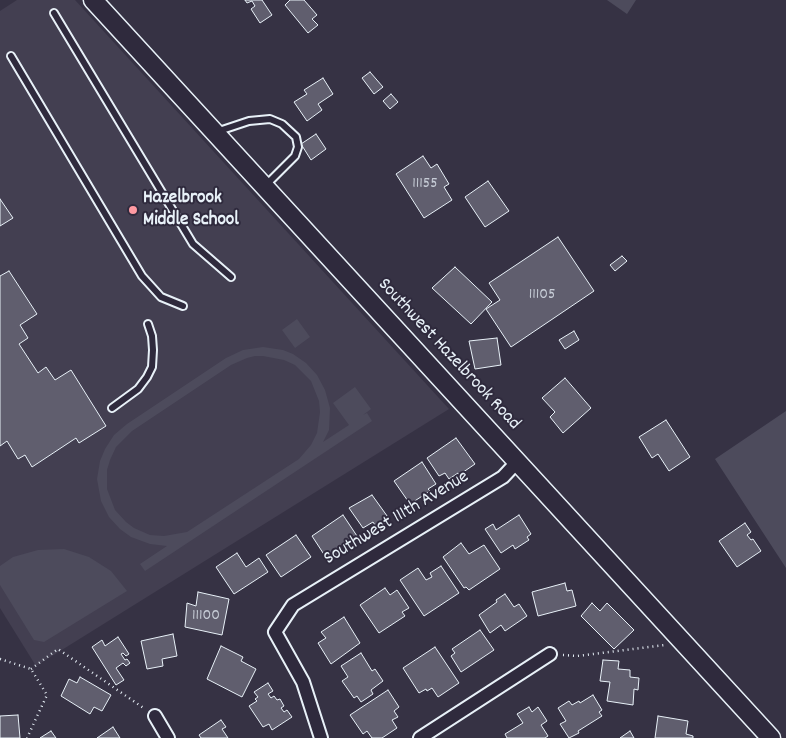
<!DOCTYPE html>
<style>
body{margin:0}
canvas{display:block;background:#363244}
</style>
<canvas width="786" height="738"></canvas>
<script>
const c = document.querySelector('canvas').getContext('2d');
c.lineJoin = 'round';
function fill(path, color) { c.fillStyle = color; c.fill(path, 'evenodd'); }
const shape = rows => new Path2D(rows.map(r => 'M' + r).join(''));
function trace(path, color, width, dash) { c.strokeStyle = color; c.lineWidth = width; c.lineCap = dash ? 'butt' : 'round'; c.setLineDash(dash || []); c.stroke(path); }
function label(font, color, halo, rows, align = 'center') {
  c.font = font + ' Dekko,sans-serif'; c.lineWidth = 4; c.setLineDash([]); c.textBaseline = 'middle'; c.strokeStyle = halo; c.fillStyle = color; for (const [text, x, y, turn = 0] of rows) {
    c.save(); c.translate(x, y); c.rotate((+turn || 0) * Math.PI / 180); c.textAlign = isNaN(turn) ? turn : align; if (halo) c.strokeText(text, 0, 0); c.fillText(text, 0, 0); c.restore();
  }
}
const built = shape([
 [17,0,75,0,449,409,36,666,0,608,0,11]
]);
const green = shape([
 [607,0,636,0,627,14],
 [297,319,310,337,295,348,282,330],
 [263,347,283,350,293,354,306,363,317,375,325,390,330,408,329,430,323,442,349,425,333,403,355,387,371,409,363,415,367,413,372,421,145,571,140,564,167,546,150,544,131,537,120,529,109,517,101,501,97,479,100,461,105,449,114,435,127,424,226,358,243,350],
 [255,356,263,356,284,360,295,365,311,381,319,401,320,412,317,433,311,445,299,459,187,532,164,536,150,535,134,528,126,522,115,510,107,489,107,470,110,460,116,447,132,431,231,365,247,358],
 [786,411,786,568,715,459],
 [64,549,89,557,111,571,127,591,44,642,34,640,0,585,0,566,13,557,38,550]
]);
const building = shape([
 [245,0,262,0,272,15,260,23,251,9,255,6,252,1,247,3,245,0],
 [290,0,304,0,317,15,312,19,318,25,308,33,285,5,290,0],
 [370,72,383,87,374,94,362,78,370,72],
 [323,78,333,94,318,104,322,110,307,121,294,102,307,94,304,90,323,78],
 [391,94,398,102,390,109,383,101,391,94],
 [316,134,326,149,311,160,301,144,316,134],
 [423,156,431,168,437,164,449,184,444,187,452,200,424,218,396,174,423,156],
 [488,181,509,211,485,227,465,197,488,181],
 [0,199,13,218,0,226,0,199],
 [558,237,594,291,511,347,486,309,500,300,489,283,558,237],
 [622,256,627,261,615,271,610,265,622,256],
 [455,267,492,302,471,324,432,288,455,267],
 [9,271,37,314,20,325,28,338,19,344,38,373,46,367,55,380,71,370,106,426,79,443,76,438,32,467,25,455,18,459,7,441,0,446,0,276,9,271],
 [574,331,579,340,565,349,559,340,574,331],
 [497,338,501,365,475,369,469,341,497,338],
 [565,378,591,408,563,433,550,417,555,412,542,398,565,378],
 [666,420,690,457,669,471,658,454,652,458,639,437,666,420],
 [456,438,475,464,459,475,458,473,449,479,445,473,439,476,427,458,456,438],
 [422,462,436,484,428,489,430,491,410,504,394,481,422,462],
 [372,495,390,520,377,528,373,522,363,528,349,508,372,495],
 [343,515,357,536,345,544,347,548,335,556,331,552,325,556,312,536,343,515],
 [519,515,531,534,527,537,529,540,515,549,513,545,501,553,485,529,493,524,496,530,519,515],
 [745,523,751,532,747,535,751,540,753,539,761,551,737,567,719,541,745,523],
 [296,535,311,557,281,577,266,555,296,535],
 [461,543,469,554,484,545,500,569,469,590,466,587,464,588,443,557,461,543],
 [237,553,246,567,259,558,268,572,234,594,216,567,237,553],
 [441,566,459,593,424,616,400,580,418,568,426,580,432,577,430,573,441,566],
 [565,583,567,591,572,590,576,606,538,616,532,592,565,583],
 [385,588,390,595,397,590,409,608,402,612,405,616,379,633,360,605,385,588],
 [198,592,229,599,222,635,185,627,187,603,196,606,198,592],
 [505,594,514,607,519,604,527,616,505,631,501,625,490,633,479,615,497,602,496,600,505,594],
 [592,603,600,611,607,603,634,630,614,649,581,616,592,603],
 [344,617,360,643,331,664,318,643,326,638,321,632,344,617],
 [480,630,494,650,461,672,451,656,455,653,452,649,480,630],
 [173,634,177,656,162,659,163,666,147,669,141,641,173,634],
 [118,637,129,654,126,656,123,653,121,654,125,660,127,659,130,663,126,666,123,663,116,668,124,680,116,685,92,647,102,640,105,646,118,637],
 [221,646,243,657,241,661,256,669,242,697,207,679,221,646],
 [435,647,459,683,438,697,432,688,427,691,426,689,419,693,403,668,435,647],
 [361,653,372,671,375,669,383,681,371,690,373,694,361,702,357,696,354,698,342,681,348,677,341,666,361,653],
 [603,660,619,661,618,669,630,670,630,677,639,678,638,690,634,689,633,705,607,701,610,682,600,681,603,660],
 [80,677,111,695,102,711,94,707,90,714,61,696,69,679,77,683,80,677],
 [268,683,273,691,268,694,271,698,274,696,277,700,280,699,284,706,281,708,284,712,287,710,292,717,272,730,269,724,263,727,249,706,257,701,255,699,258,697,254,692,268,683],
 [388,690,399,707,394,711,398,717,392,720,397,728,382,738,372,738,367,731,363,734,350,715,388,690],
 [593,695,602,710,599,712,602,716,578,731,579,733,569,738,560,724,566,721,558,708,569,701,572,705,579,701,580,703,593,695],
 [529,707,532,712,538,707,547,721,541,725,548,736,545,738,507,738,505,734,523,723,517,714,529,707],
 [18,715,20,738,0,738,0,716,18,715],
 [658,716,688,721,686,734,693,736,693,738,655,738,658,716],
 [221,720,226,727,222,729,228,738,201,738,199,735,221,720],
 [113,727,120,738,97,738,113,727],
 [51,731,56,738,40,738,51,731],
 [630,731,634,738,620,738,630,731]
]);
const path = shape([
 [563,655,577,656,665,645],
 [0,659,31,669,47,695,27,738],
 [31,669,58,649,145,709]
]);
const lane = shape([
 [54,13,193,244,231,277],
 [11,56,142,276,161,297,183,306],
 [216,132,249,121,270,119,282,124,296,137,298,147,295,156,265,186],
 [112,408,138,389,147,377,152,367,153,350,152,336,148,324]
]);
const street = shape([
 [155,716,168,738],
 [321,738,303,682,275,632,293,605,503,477,517,462],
 [420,738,550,654]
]);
const secondary = shape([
 [93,0,771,738]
]);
const markers = [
 [133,210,5,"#ff9aa2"]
];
const numberNames = [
 ["11155",425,185],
 ["11105",542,296],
 ["11100",206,617]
];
const poiNames = [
 ["Hazelbrook",143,199],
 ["Middle School",143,221]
];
const streetNames = [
 ["Southwest Hazelbrook Road",448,355,47],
 ["Southwest 111th Avenue",397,519,-31]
];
fill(built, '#433f51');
fill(green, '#4d4b5c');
fill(building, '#605e6e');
trace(building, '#e8f1f8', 1);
trace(lane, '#e8f1f8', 10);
trace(street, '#e8f1f8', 16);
trace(secondary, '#e8f1f8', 21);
trace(path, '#e8f1f8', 2.5, [1, 4]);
trace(lane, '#2f2a3d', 6);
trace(street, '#2f2a3d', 12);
trace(secondary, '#2f2a3d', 18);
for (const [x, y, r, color] of markers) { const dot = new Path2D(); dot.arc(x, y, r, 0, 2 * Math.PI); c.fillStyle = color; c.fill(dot); trace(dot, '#2f2a3d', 2); }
label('16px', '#c6ccd6', null, numberNames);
label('bold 19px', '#e8f1f8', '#2f2a3d', poiNames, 'left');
label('19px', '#e8f1f8', '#2f2a3d', streetNames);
</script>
